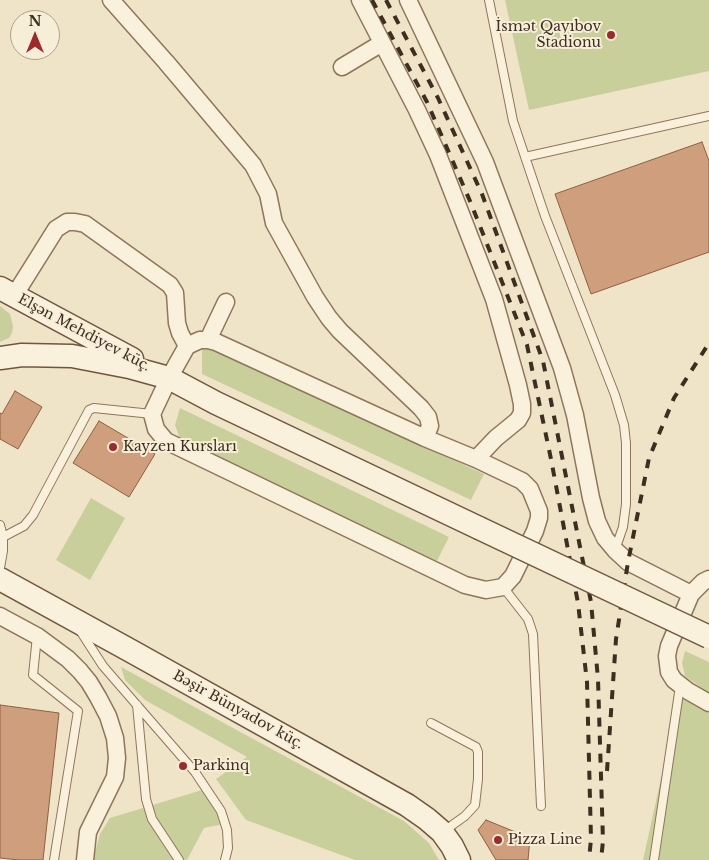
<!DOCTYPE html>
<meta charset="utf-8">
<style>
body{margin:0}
#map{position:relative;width:709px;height:860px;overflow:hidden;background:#f0e4c8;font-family:"Libre Baskerville",serif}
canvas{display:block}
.north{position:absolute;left:10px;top:10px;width:50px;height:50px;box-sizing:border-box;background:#f7eed8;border:1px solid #ada18e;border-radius:50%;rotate:0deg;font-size:14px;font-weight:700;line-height:20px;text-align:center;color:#3d2e20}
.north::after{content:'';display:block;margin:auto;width:18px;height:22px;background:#9e2a2b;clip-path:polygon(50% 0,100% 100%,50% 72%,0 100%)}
</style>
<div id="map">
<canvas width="709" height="860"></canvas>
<div class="north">N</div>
</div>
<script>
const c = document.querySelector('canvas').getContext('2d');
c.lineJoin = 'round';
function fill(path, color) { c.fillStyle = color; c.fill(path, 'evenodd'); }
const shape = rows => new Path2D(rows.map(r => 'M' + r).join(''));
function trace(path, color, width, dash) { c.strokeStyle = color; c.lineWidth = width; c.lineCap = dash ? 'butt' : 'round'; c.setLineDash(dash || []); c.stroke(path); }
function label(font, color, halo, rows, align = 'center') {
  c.font = font + ' "Libre Baskerville",serif'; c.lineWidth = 4; c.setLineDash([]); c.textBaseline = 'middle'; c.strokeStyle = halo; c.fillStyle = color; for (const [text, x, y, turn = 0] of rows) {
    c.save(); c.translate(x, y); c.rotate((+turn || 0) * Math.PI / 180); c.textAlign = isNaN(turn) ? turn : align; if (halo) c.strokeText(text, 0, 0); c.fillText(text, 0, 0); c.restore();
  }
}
const green = shape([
 [505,0,709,0,709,71,529,110],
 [0,306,10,314,13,326,12,333,9,338,0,342],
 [202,345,484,474,471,500,202,374],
 [180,408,449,537,437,561,181,442,175,425],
 [91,498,125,518,90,580,56,560],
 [685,651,709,662,709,693,685,676,682,663],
 [121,667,404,821,429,843,439,860,355,860,246,820,216,779,247,757,145,700,125,680],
 [679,697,709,713,709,860,643,860],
 [202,790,224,824,204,828,187,860,93,860,100,834,110,818]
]);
const building = shape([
 [702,142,709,161,709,252,591,294,555,194,702,142],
 [15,391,42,407,18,449,0,439,0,413,2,414,15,391],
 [99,421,155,454,129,497,73,463,99,421],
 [0,705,59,713,43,860,19,860,0,858,0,705],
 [486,820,530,838,528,860,496,860,478,830,486,820]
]);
const lane = shape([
 [489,0,513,121,545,216,615,395,624,425,626,443,626,504,623,527,615,550],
 [525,157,709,116],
 [0,525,3,537,3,551,0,568],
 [3,537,24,526,33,515,89,410,94,408,152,414],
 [503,587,528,619,533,634,541,806],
 [81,632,103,666,195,772,221,811,227,830,228,848,225,860],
 [37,636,33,675,78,711,54,860],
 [137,705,146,799,152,819,179,860],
 [431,723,476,747,478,752,478,779,475,805,465,816,444,831],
 [654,860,680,686]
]);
const street = shape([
 [111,0,166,62,253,165,268,194,274,223,315,297,329,318,340,331,421,408,428,417,430,426,425,438],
 [360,0,417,110,438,155,494,299,518,385,522,404,522,413,518,420,496,438,476,459],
 [408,0,485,162,562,368,575,415,591,498,597,521,605,538,615,550,628,562,691,594],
 [342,67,382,43],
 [14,296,56,229,67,222,75,222,85,224,170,285,175,293,177,323,180,333,187,346],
 [200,340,208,340,216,342,425,438,476,459,522,481,530,489,539,511,539,518,535,531,513,576,503,587,486,590,465,585,166,441,156,429,152,414,169,378,187,346,200,340],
 [208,340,226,302],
 [709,579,703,582,691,594,669,646,667,656,669,672,674,680,688,691,709,703],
 [0,616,37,636,68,659,80,671,89,682,98,697,108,716,115,738,117,758,115,777,88,832,85,860]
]);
const secondary = shape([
 [0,288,132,359],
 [0,358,22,355,72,356,129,367,169,378,216,403,479,528],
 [0,579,131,651,407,805,427,819,442,832,452,846,459,860]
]);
const rail = shape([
 [372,0,427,102,470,201,527,345,551,459,578,603,587,682,591,839,589,860],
 [386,0,438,98,482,194,543,361,591,602,598,679,603,841,601,860],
 [607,771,616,639,628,562,649,458,674,398,709,343]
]);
const secondaryBridge = shape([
 [479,528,709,637]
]);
const markers = [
 [611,35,5,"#9e2a2b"],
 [113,447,5,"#9e2a2b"],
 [183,766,5,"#9e2a2b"],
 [498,840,5,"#9e2a2b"]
];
const poiNames = [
 ["İsmət Qayıbov",601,27,"right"],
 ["Stadionu",601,43,"right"],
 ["Kayzen Kursları",123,447],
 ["Parkinq",193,766],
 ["Pizza Line",508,840]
];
const streetNames = [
 ["Elşən Mehdiyev küç.",84,333,28],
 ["Bəşir Bünyadov küç.",238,710,29]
];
fill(green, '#c9cf9b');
fill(building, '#cf9f7d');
trace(building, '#8d5f41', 1);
trace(lane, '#8d765c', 10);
trace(street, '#8d765c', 19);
trace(secondary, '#6f573f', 25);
trace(lane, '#faf1dc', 8);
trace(street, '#faf1dc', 16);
trace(secondary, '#faf1dc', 22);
trace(rail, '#3d2e20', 4, [9, 9]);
trace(secondaryBridge, '#6f573f', 25, []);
trace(secondaryBridge, '#faf1dc', 22);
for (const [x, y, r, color] of markers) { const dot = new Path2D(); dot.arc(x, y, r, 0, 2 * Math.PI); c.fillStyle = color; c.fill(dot); trace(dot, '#f7eed8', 2); }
label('14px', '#3d2e20', '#f7eed8', poiNames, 'left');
label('14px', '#3d2e20', '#f7eed8', streetNames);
</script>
